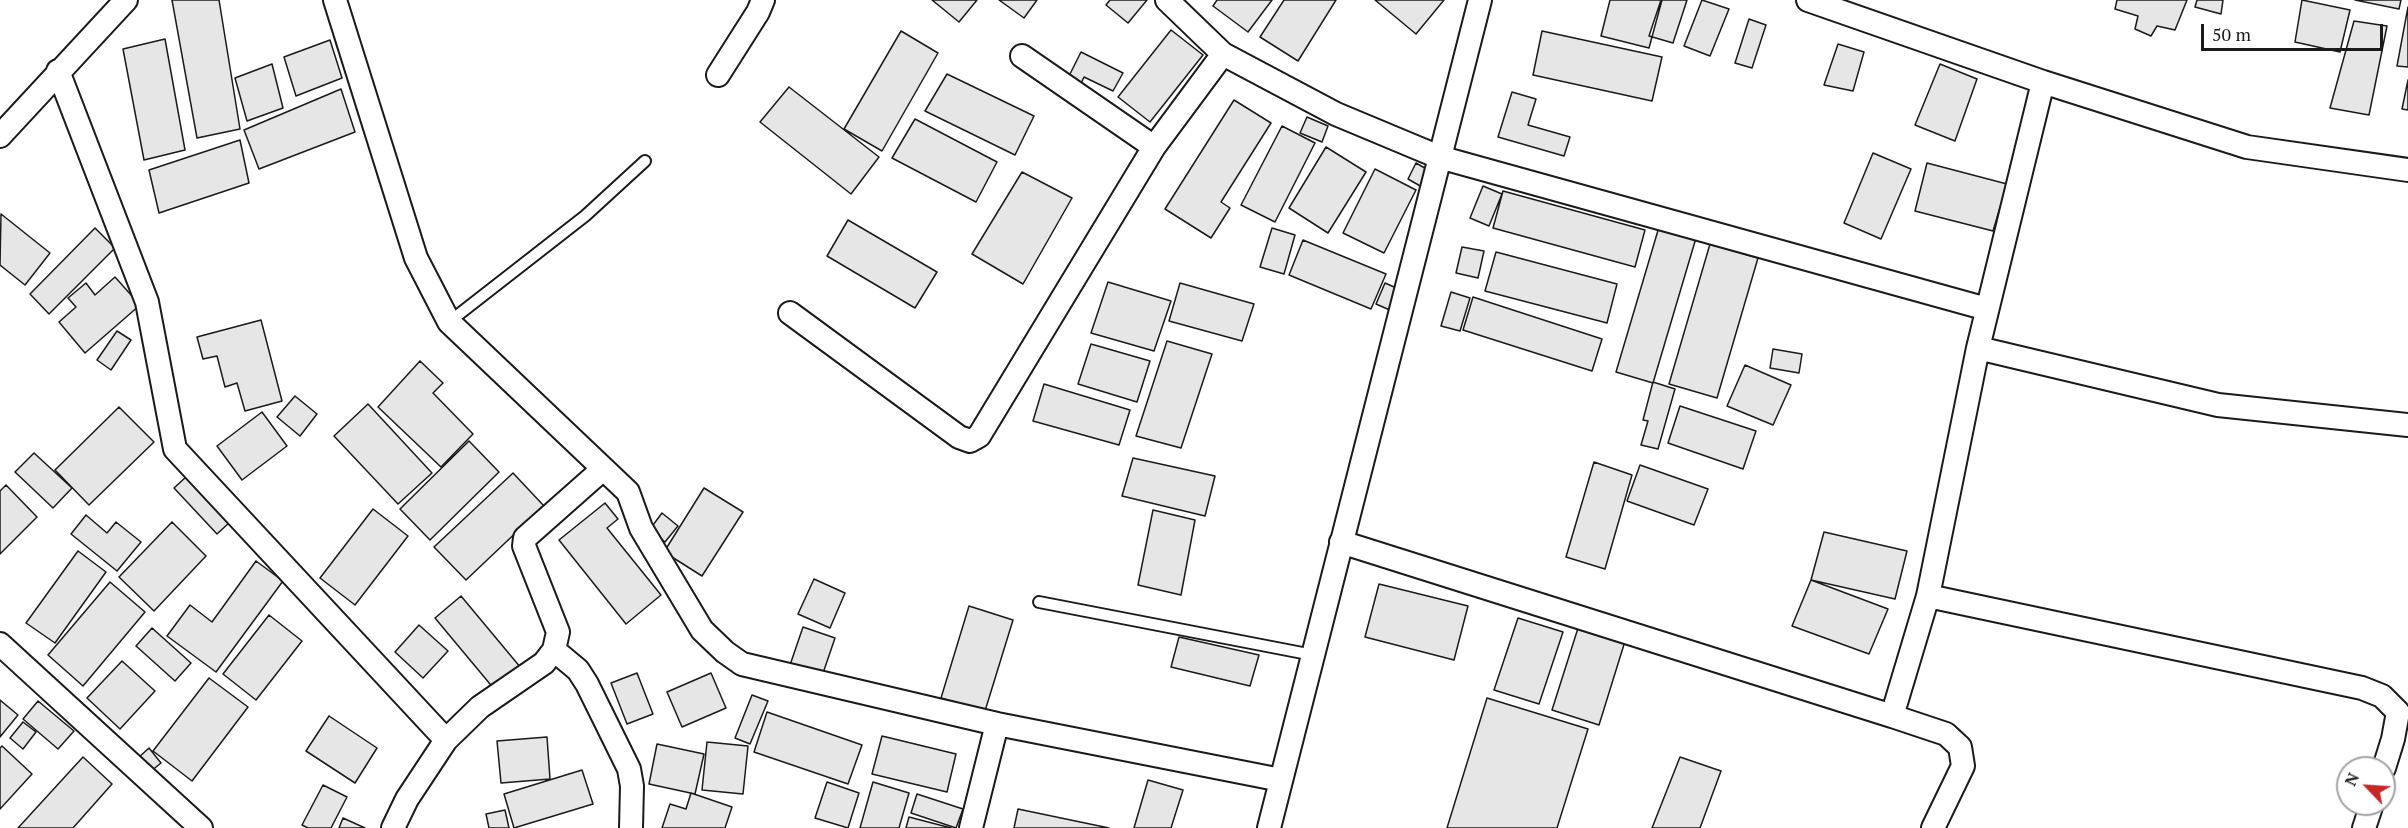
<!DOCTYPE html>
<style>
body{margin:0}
#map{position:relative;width:2408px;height:828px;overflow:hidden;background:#fff;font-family:"PT Serif",serif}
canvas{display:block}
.north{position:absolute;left:2336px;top:756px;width:60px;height:60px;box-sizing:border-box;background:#fff;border:2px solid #a3a3a3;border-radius:50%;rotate:295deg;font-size:16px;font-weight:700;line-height:24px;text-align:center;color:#1a1a1a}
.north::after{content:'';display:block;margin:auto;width:21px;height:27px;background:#c62828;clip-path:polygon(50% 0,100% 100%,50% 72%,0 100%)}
.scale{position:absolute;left:2201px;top:24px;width:182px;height:27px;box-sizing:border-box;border:3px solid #1a1a1a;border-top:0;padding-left:8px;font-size:18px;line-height:21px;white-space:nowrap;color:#1a1a1a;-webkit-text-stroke:4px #fff;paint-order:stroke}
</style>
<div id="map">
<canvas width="2408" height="828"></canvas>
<div class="north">N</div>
<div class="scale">50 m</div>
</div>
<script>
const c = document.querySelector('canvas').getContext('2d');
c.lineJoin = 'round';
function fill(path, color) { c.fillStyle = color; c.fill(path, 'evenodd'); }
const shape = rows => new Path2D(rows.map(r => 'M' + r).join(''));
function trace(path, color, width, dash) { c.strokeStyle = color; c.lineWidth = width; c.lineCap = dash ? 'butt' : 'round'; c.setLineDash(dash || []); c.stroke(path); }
const building = shape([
 [172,0,219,0,240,129,197,138,172,0],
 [932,0,977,0,959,22,932,0],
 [999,0,1037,0,1024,18,999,0],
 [1110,0,1147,0,1128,23,1106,5,1110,0],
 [1217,0,1272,0,1248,32,1213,6,1217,0],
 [1284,0,1336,0,1298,61,1260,37,1284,0],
 [1375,0,1444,0,1416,34,1375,0],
 [1610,0,1662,0,1649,48,1601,36,1610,0],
 [1661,0,1687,0,1673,43,1649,36,1661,0],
 [1702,0,1729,9,1710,56,1684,46,1702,0],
 [2117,0,2187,0,2175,30,2157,26,2151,36,2135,29,2138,16,2115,9,2117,0],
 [2197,0,2223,0,2221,14,2195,7,2197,0],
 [2302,0,2350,10,2340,52,2295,42,2302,0],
 [2355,0,2401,0,2399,9,2355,0],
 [2408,7,2408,67,2397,66,2408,7],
 [1749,19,1766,25,1752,68,1735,63,1749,19],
 [2354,21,2387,26,2369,115,2330,108,2354,21],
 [1171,30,1203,55,1150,122,1118,97,1171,30],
 [901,31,938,53,882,151,844,129,901,31],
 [1542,31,1662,57,1652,101,1533,75,1542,31],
 [165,39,185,150,144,160,123,49,165,39],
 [330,40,342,78,296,96,284,57,330,40],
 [1838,44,1864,52,1853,91,1824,85,1838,44],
 [1081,52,1123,73,1113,91,1084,77,1078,90,1065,84,1081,52],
 [272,64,283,108,247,121,235,78,272,64],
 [1940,64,1977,79,1955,141,1915,125,1940,64],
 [947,74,1034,116,1015,155,925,111,947,74],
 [2408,80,2408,110,2402,109,2408,80],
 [789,87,879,157,851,194,760,122,789,87],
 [341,89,355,132,259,169,244,130,341,89],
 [1512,92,1536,99,1528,125,1570,137,1564,156,1498,137,1512,92],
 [1234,100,1271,123,1221,202,1230,208,1211,238,1165,209,1234,100],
 [1307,117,1328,126,1322,142,1300,133,1307,117],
 [915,119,997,162,976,202,892,158,915,119],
 [1282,126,1315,143,1275,222,1241,205,1282,126],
 [240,140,249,183,159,213,149,170,240,140],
 [1326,147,1366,172,1328,233,1289,208,1326,147],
 [1873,153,1911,169,1881,239,1844,223,1873,153],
 [1416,163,1430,171,1422,187,1408,179,1416,163],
 [1927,163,2007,184,1993,231,1915,211,1927,163],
 [1375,169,1416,190,1384,253,1343,233,1375,169],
 [1022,172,1072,198,1023,284,972,254,1022,172],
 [1483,186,1502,194,1489,226,1470,218,1483,186],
 [1503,191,1645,230,1635,267,1493,228,1503,191],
 [1,214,50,253,25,285,0,265,1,214],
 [848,220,937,272,915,308,827,256,848,220],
 [1659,227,1696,238,1653,383,1616,372,1659,227],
 [95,228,115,248,49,314,30,294,95,228],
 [1272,228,1295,235,1284,274,1260,267,1272,228],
 [1303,240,1386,274,1371,309,1289,275,1303,240],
 [1710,244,1758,258,1717,398,1669,384,1710,244],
 [1462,247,1484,251,1478,278,1456,273,1462,247],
 [1496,252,1617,284,1607,323,1485,291,1496,252],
 [115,277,140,305,85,353,59,322,76,307,68,298,86,283,95,295,115,277],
 [1108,282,1171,301,1154,351,1091,333,1108,282],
 [1180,283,1254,304,1242,341,1169,321,1180,283],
 [1385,283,1401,290,1392,311,1376,304,1385,283],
 [1451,292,1470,298,1460,331,1441,326,1451,292],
 [1473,297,1602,339,1592,371,1463,330,1473,297],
 [261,320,282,401,245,411,237,383,225,387,217,356,203,359,197,337,261,320],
 [117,331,131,340,111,370,97,360,117,331],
 [1167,341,1212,354,1181,448,1136,436,1167,341],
 [1091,344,1150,361,1137,402,1078,384,1091,344],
 [1773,349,1802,354,1799,373,1770,368,1773,349],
 [420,361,443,383,433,393,473,434,441,467,378,407,420,361],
 [1745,365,1791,385,1773,425,1727,406,1745,365],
 [1653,382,1675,389,1658,449,1641,445,1648,421,1643,420,1653,382],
 [1044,384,1130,410,1119,445,1033,421,1044,384],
 [295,396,317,414,300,436,277,417,295,396],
 [368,404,432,473,398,504,334,436,368,404],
 [1680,406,1756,431,1743,469,1668,443,1680,406],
 [119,407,154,442,89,505,55,470,119,407],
 [262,412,287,446,242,480,217,446,262,412],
 [469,441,499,472,430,540,400,509,469,441],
 [34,453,72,488,53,508,15,472,34,453],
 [1133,458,1215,476,1205,516,1122,496,1133,458],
 [1594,462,1632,475,1605,569,1566,557,1594,462],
 [1640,465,1708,489,1694,525,1627,501,1640,465],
 [513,473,544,506,466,580,434,547,513,473],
 [187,476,230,522,217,534,174,488,187,476],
 [6,485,37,517,0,554,0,491,6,485],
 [704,488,743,512,702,576,664,552,704,488],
 [605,503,618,519,607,528,661,595,626,624,559,540,605,503],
 [373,509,408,536,355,605,320,578,373,509],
 [1153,510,1195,520,1181,595,1138,585,1153,510],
 [662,513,678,526,665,542,650,529,662,513],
 [86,515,107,533,116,522,141,542,117,571,71,534,86,515],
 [172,522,206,556,154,611,119,577,172,522],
 [1824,532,1907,551,1895,599,1811,580,1824,532],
 [78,551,106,572,55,643,26,623,78,551],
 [256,561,283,581,216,672,167,636,190,605,212,622,256,561],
 [814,579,845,593,830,628,798,614,814,579],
 [1811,580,1888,609,1869,654,1792,626,1811,580],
 [110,582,145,612,83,686,48,655,110,582],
 [1379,584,1468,606,1454,660,1365,637,1379,584],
 [461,596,521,668,495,690,435,618,461,596],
 [969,606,1013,620,985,711,941,698,969,606],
 [269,615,302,641,256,700,223,674,269,615],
 [1518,618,1563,632,1539,704,1494,690,1518,618],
 [419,625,448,651,423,678,395,652,419,625],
 [1579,625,1626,638,1599,725,1552,710,1579,625],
 [803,627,835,638,821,679,789,668,803,627],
 [152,628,191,663,175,681,136,646,152,628],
 [1179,637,1259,655,1250,686,1171,667,1179,637],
 [122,661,155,691,120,729,87,698,122,661],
 [637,673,653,714,627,724,611,683,637,673],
 [711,673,726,708,682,727,667,692,711,673],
 [209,678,248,707,192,781,153,751,209,678],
 [752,695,768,701,750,744,735,738,752,695],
 [1487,698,1588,729,1557,828,1447,828,1487,698],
 [0,700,18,715,0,737,0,700],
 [38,701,74,731,58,749,23,719,38,701],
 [767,712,862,745,848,784,754,752,767,712],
 [329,716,377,748,355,783,306,751,329,716],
 [23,722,36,732,23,749,10,738,23,722],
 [882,736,956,754,947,792,872,774,882,736],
 [547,737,550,779,501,783,497,741,547,737],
 [707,742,748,746,743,794,702,790,707,742],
 [657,744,704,754,695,794,649,784,657,744],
 [2,746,32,774,0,809,0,748,2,746],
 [149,748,161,763,150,772,138,758,149,748],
 [83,757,112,784,73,828,18,828,83,757],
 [1680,757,1721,771,1700,828,1652,828,1680,757],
 [582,770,593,804,514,828,504,794,582,770],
 [1148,780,1183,790,1171,828,1134,828,1148,780],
 [827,782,859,793,848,828,815,818,827,782],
 [873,782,909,793,899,828,860,828,873,782],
 [323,785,347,797,331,828,308,828,302,825,323,785],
 [691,793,732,807,725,828,662,828,670,804,686,809,691,793],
 [917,794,963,809,956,828,911,813,917,794],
 [1018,809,1109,828,1014,828,1018,809],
 [505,810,509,828,489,828,486,814,505,810],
 [909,817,951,828,906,828,909,817],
 [343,818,365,828,339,828,343,818]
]);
const service = shape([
 [449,322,585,216,645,161],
 [1039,602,1313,655]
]);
const minor = shape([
 [335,0,416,258,449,322,628,492,641,528,702,630,725,652,742,664,997,724,1281,780],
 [1167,0,1223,54,1336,114,1439,157,1987,309],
 [1808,0,2043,82],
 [1022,56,1154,147],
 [58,71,147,302,175,449,446,740],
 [718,75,758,12,763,0],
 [0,136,126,0],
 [790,313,959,437,970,441,979,436,1154,147,1223,54],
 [1978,348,2218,405,2408,425],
 [1341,542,1892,716],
 [1928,596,2362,688,2382,696,2398,712,2393,739,2384,768],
 [0,644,201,828],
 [554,650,578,670,587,684,629,769,632,786,631,828],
 [393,828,407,799,446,740,480,707,544,663,554,650,558,632,524,546,525,538,603,469],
 [971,828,997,724],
 [1269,828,1480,0],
 [1933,828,1963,766,1960,747,1946,734,1892,716,1928,596,1978,348,2043,82,2247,147,2408,170],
 [2364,828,2372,804]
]);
fill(building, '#e6e6e6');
trace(building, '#1a1a1a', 1.5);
trace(service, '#1a1a1a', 14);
trace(minor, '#1a1a1a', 26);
trace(service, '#fff', 10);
trace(minor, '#fff', 22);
</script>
